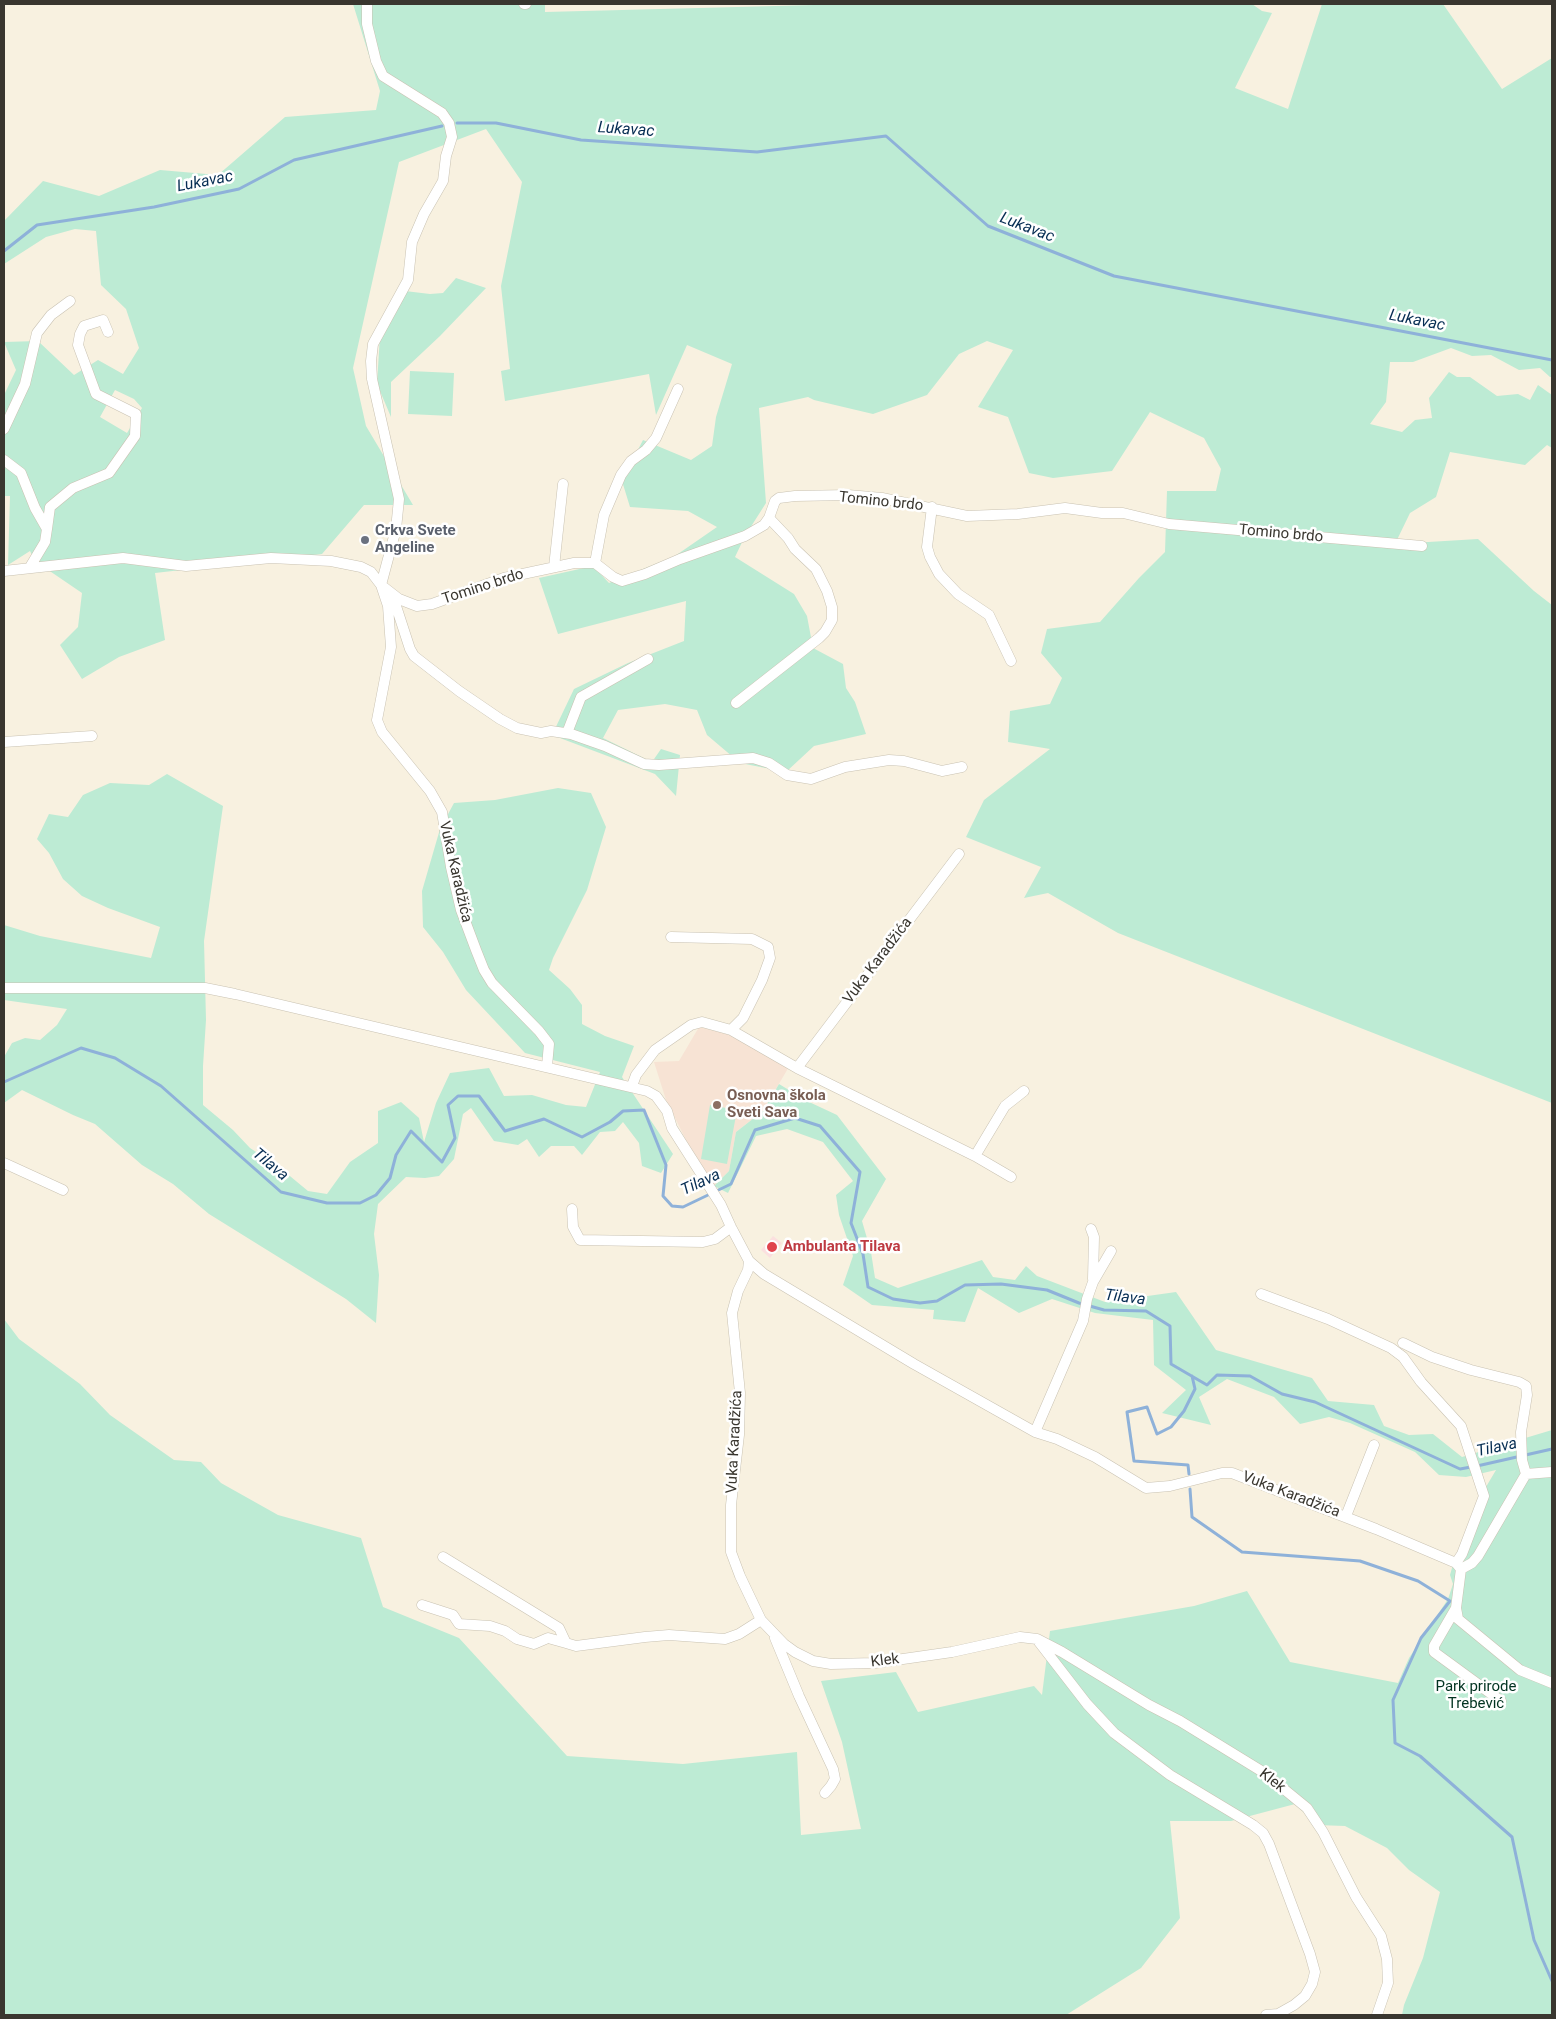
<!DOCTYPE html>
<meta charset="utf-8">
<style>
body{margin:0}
#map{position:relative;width:1556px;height:2019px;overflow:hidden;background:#f8f1e0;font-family:Roboto,sans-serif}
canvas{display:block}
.frame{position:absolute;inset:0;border:5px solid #39362f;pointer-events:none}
</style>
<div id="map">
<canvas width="1556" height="2019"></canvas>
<div class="frame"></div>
</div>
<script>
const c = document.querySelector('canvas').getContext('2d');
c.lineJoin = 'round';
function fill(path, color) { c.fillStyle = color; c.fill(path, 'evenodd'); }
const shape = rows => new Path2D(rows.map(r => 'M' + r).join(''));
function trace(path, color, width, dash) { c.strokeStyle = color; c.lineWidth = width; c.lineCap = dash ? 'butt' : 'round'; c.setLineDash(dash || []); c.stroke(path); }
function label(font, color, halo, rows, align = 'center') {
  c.font = font + ' Roboto,sans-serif'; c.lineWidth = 5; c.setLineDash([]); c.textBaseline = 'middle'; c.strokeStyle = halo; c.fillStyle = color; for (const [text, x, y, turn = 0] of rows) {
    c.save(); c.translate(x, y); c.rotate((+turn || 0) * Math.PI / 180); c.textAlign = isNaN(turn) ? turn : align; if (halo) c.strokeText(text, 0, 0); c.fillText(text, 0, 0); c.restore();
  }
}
const education = shape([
 [699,1027,735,1036,790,1065,763,1111,736,1132,729,1171,714,1186,694,1156,666,1100,654,1062,679,1061]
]);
const medical = shape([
 [773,1236,782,1243,770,1258,761,1250]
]);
const green = shape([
 [353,4,545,4,545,12,852,4,1252,4,1262,11,1272,13,1235,88,1288,109,1322,4,1443,4,1502,89,1552,58,1552,377,1550,377,1540,368,1519,370,1491,355,1472,356,1451,348,1413,362,1390,362,1386,402,1370,424,1402,432,1415,420,1432,418,1429,398,1449,372,1457,377,1470,377,1497,396,1518,394,1530,400,1538,385,1552,395,1552,448,1547,445,1525,465,1450,452,1436,497,1410,513,1395,544,1478,539,1534,591,1552,605,1552,1103,1118,933,1048,893,1024,898,1041,867,966,837,984,800,1050,749,1008,742,1010,711,1050,704,1062,678,1041,653,1047,629,1100,622,1139,578,1165,552,1167,491,1216,491,1221,469,1204,438,1150,412,1112,471,1053,478,1029,473,1008,417,978,407,1013,350,987,341,959,354,927,395,873,414,814,400,808,397,759,408,766,503,745,536,735,557,794,594,807,616,813,648,843,664,846,688,855,702,866,734,814,746,786,772,740,763,707,735,697,710,665,704,618,710,603,738,652,762,661,749,680,755,676,796,655,774,552,735,574,689,628,663,684,641,686,601,558,634,539,578,593,566,609,583,675,556,717,527,688,511,630,507,622,481,643,440,691,460,712,446,716,417,732,364,687,345,656,415,649,374,505,401,501,371,510,369,501,286,522,182,486,129,399,162,353,368,366,426,413,505,364,505,322,554,155,573,165,640,119,657,82,679,60,645,78,627,82,593,35,561,30,551,8,565,10,496,4,496,4,395,16,370,4,342,38,341,74,375,98,360,123,374,139,348,126,309,101,285,96,231,75,229,46,237,4,264,4,221,43,181,99,196,160,170,218,175,285,117,376,110,380,91],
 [115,390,134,399,142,408,127,433,100,417],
 [456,278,486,288,440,336,391,382,391,417,377,384,380,335,405,291,430,294,443,293],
 [410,371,454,373,452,416,408,414],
 [167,774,223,806,204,941,206,1020,203,1066,203,1105,233,1130,250,1148,279,1167,308,1191,327,1194,350,1162,378,1143,378,1111,401,1102,419,1118,424,1142,436,1103,450,1073,489,1068,504,1096,532,1095,566,1105,586,1107,600,1072,525,1053,466,990,443,952,423,927,422,891,440,829,454,803,495,800,558,788,591,793,606,827,587,890,553,958,549,970,570,989,582,1005,582,1024,605,1036,634,1046,622,1077,673,1154,661,1173,642,1166,639,1143,623,1122,615,1131,600,1132,582,1155,574,1146,551,1146,539,1157,527,1139,518,1145,494,1141,471,1108,463,1114,454,1159,439,1176,425,1178,406,1177,378,1204,374,1234,379,1275,376,1323,346,1299,209,1214,173,1184,142,1165,95,1124,73,1115,22,1090,4,1103,4,1057,12,1043,25,1038,40,1040,57,1025,67,1009,4,1000,4,925,40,936,151,958,160,927,108,908,82,896,63,879,49,853,37,839,49,814,68,817,83,795,110,783,149,785],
 [779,1084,807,1101,837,1115,886,1179,862,1221,871,1252,875,1278,898,1288,982,1260,993,1277,1015,1280,1026,1266,1037,1276,1105,1302,1176,1292,1216,1350,1312,1378,1328,1401,1374,1405,1384,1426,1409,1435,1433,1434,1462,1457,1552,1430,1552,2015,1402,2015,1404,2005,1423,1958,1440,1892,1409,1870,1387,1848,1345,1826,1317,1825,1295,1804,1231,1821,1170,1821,1180,1918,1141,1968,1066,2015,4,2015,4,1319,19,1339,80,1384,110,1415,174,1460,201,1462,221,1483,278,1515,361,1538,383,1607,459,1638,567,1756,683,1764,797,1752,801,1835,861,1829,842,1742,821,1681,896,1672,918,1712,1034,1686,1042,1695,1050,1631,1194,1606,1247,1591,1290,1662,1398,1683,1409,1658,1448,1599,1453,1584,1450,1575,1452,1568,1480,1497,1496,1470,1466,1477,1439,1475,1415,1452,1350,1423,1329,1417,1300,1424,1274,1397,1227,1379,1199,1397,1211,1425,1162,1413,1186,1390,1154,1365,1153,1320,1095,1313,1052,1299,1019,1313,978,1288,965,1322,933,1319,934,1310,872,1305,843,1285,853,1256,839,1215,836,1195,853,1181,823,1142,787,1129,756,1136,728,1193,714,1186,729,1171,736,1132,763,1111],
 [710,1105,737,1110,727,1164,701,1159]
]);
const stream = shape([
 [457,123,496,123,581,140,757,152,886,136,988,226,1114,276,1552,360],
 [4,251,37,225,154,207,239,189,294,160,442,126],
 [4,1082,81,1048,115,1058,161,1086,281,1192,327,1203,360,1203,376,1195,390,1178,396,1155,411,1131,442,1162,455,1138,448,1105,458,1096,479,1096,505,1131,544,1119,582,1137,610,1122,623,1111,644,1110,666,1165,663,1196,672,1206,683,1207,731,1184,755,1130,795,1118,820,1126,860,1172,851,1223,863,1254,868,1287,893,1299,920,1303,937,1301,965,1285,1001,1284,1047,1290,1079,1303,1104,1310,1146,1311,1170,1326,1171,1364,1207,1385,1217,1375,1250,1376,1282,1394,1315,1402,1460,1469,1471,1467],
 [1477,1466,1552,1449],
 [1189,1474,1188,1465,1134,1461,1127,1412,1147,1407,1157,1434,1171,1427,1184,1411,1195,1389,1192,1376],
 [1190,1489,1192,1517,1242,1552,1360,1561,1418,1581,1450,1601,1421,1638,1393,1700,1395,1743,1420,1756,1512,1837,1534,1940,1552,1981]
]);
const minor = shape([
 [367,4,367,24,376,61,383,76,442,113,449,123,452,137,446,156,443,181,424,214,412,242,408,280,373,344,371,361,372,379,399,499,396,529,381,585],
 [524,4,526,4],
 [4,429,25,384,37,333,51,315,70,301],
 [4,460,21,473,35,508,47,529,45,542,30,567],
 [932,507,927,547,930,557,939,574,958,594,989,615,1011,661],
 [47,529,50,507,73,488,109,473,135,436,136,414,96,394,78,345,80,334,84,326,103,320,108,332],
 [595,563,604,515,621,475,631,461,646,450,656,438,678,389],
 [554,567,563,484],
 [4,571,123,558,186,566,271,558,331,561,361,567,371,572,381,585,388,606,391,647,377,720,382,732,430,791,442,812,451,867,461,910,476,950,484,970,492,983,539,1031,549,1044,547,1066],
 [381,585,399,599,417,606,432,604,504,578,574,563,595,563,613,577,622,581,645,574,680,559,745,536,764,525,769,518,775,501,779,498,795,496,848,495,882,498,967,516,1018,514,1065,508,1102,513,1123,513,1169,524,1422,546],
 [389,596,396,606,410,649,414,656,459,691,500,719,517,728,541,733,551,731,571,734,605,746,644,764,659,765,753,758,769,763,787,775,811,779,845,767,889,760,904,761,942,771,962,767],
 [736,703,819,638,825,632,832,620,832,607,827,591,816,569,795,549,788,538,769,518],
 [567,733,581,697,648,659],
 [4,742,92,736],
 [4,988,205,988,235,994,647,1091,656,1096,667,1111,672,1128,721,1205,731,1227,749,1261,764,1274,914,1364,1035,1432,1057,1439,1095,1457,1146,1488,1170,1486,1222,1473,1232,1473,1376,1529,1456,1563,1461,1569,1472,1563,1478,1556,1526,1474,1552,1472],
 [731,1030,797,1068,959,854],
 [797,1068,975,1156,1011,1177],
 [632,1086,636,1075,655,1050,691,1025,702,1022,731,1030,743,1018,762,980,770,958,768,947,752,939,671,937],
 [975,1156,1005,1106,1024,1091],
 [4,1163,63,1190],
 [572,1209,573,1227,580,1240,703,1242,715,1239,731,1227],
 [1091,1229,1094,1237,1093,1279],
 [749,1261,748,1270,738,1291,732,1313,740,1393,739,1435,731,1505,731,1552,740,1576,761,1620,784,1644,795,1652,813,1661,831,1664,875,1663,952,1652,1020,1637,1037,1639,1062,1652,1149,1705,1180,1721,1263,1772,1307,1808,1323,1832,1356,1897,1381,1936,1387,1959,1388,1983,1377,2015],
 [1261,1294,1328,1319,1391,1348,1403,1357,1421,1382,1461,1426,1484,1496,1462,1554,1456,1563],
 [1403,1343,1432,1357,1471,1370,1519,1382,1526,1386,1527,1395,1521,1432,1522,1460,1526,1474],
 [1035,1432,1083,1321,1087,1299,1093,1282,1111,1251],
 [1346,1516,1374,1445],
 [443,1557,559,1628,566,1643,576,1646,645,1637,669,1635,725,1639,739,1634,761,1620],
 [1461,1569,1456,1608,1458,1619,1520,1670,1552,1683],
 [422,1605,453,1615,459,1624,490,1626,505,1631,517,1639,534,1644,548,1638,566,1643],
 [1456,1608,1434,1646,1434,1652,1501,1701],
 [775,1638,799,1696,833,1769,835,1779,831,1786,825,1793],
 [1039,1642,1087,1704,1114,1733,1170,1775,1253,1825,1263,1833,1269,1844,1310,1954,1315,1972,1312,1984,1305,1996,1294,2005,1278,2014,1266,2015]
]);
const markers = [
 [365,540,5,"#6b7280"],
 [717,1105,5,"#8d6e63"],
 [772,1247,6,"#e0444e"]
];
const streetNames = [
 ["Tomino brdo",881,502,6],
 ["Tomino brdo",1281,534,5],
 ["Tomino brdo",483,587,-18],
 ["Vuka Karadžića",455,872,77],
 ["Vuka Karadžića",878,961,-53],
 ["Vuka Karadžića",735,1442,-87],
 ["Vuka Karadžića",1291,1495,21],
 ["Klek",885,1661,-7],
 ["Klek",1272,1781,38]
];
const worshipNames = [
 ["Crkva Svete",375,531],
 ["Angeline",375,548]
];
const educationNames = [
 ["Osnovna škola",727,1096],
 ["Sveti Sava",727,1113]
];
const healthNames = [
 ["Ambulanta Tilava",783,1247]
];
const parkNames = [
 ["Park prirode",1476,1687],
 ["Trebević",1476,1704]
];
const waterNames = [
 ["Lukavac",626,130,4],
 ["Lukavac",205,182,-11],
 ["Lukavac",1027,228,21],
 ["Lukavac",1417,321,11],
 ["Tilava",270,1165,40],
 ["Tilava",701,1183,-25],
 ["Tilava",1125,1298,7],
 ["Tilava",1497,1448,-12]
];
fill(education, '#f7e3d4');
fill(medical, '#fbe0df');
fill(green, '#bdebd4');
trace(stream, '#8eb1d9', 3);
trace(minor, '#c9c2b2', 11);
trace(minor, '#fff', 10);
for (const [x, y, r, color] of markers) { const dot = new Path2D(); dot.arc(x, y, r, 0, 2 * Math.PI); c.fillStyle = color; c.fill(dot); trace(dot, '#fff', 2); }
label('15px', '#39362f', '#fff', streetNames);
label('bold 15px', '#5b616d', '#fff', worshipNames, 'left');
label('bold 15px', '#785e54', '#fff', educationNames, 'left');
label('bold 15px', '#be3a42', '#fff', healthNames, 'left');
label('15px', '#023321', '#fff', parkNames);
label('italic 16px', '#062d53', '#fff', waterNames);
</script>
